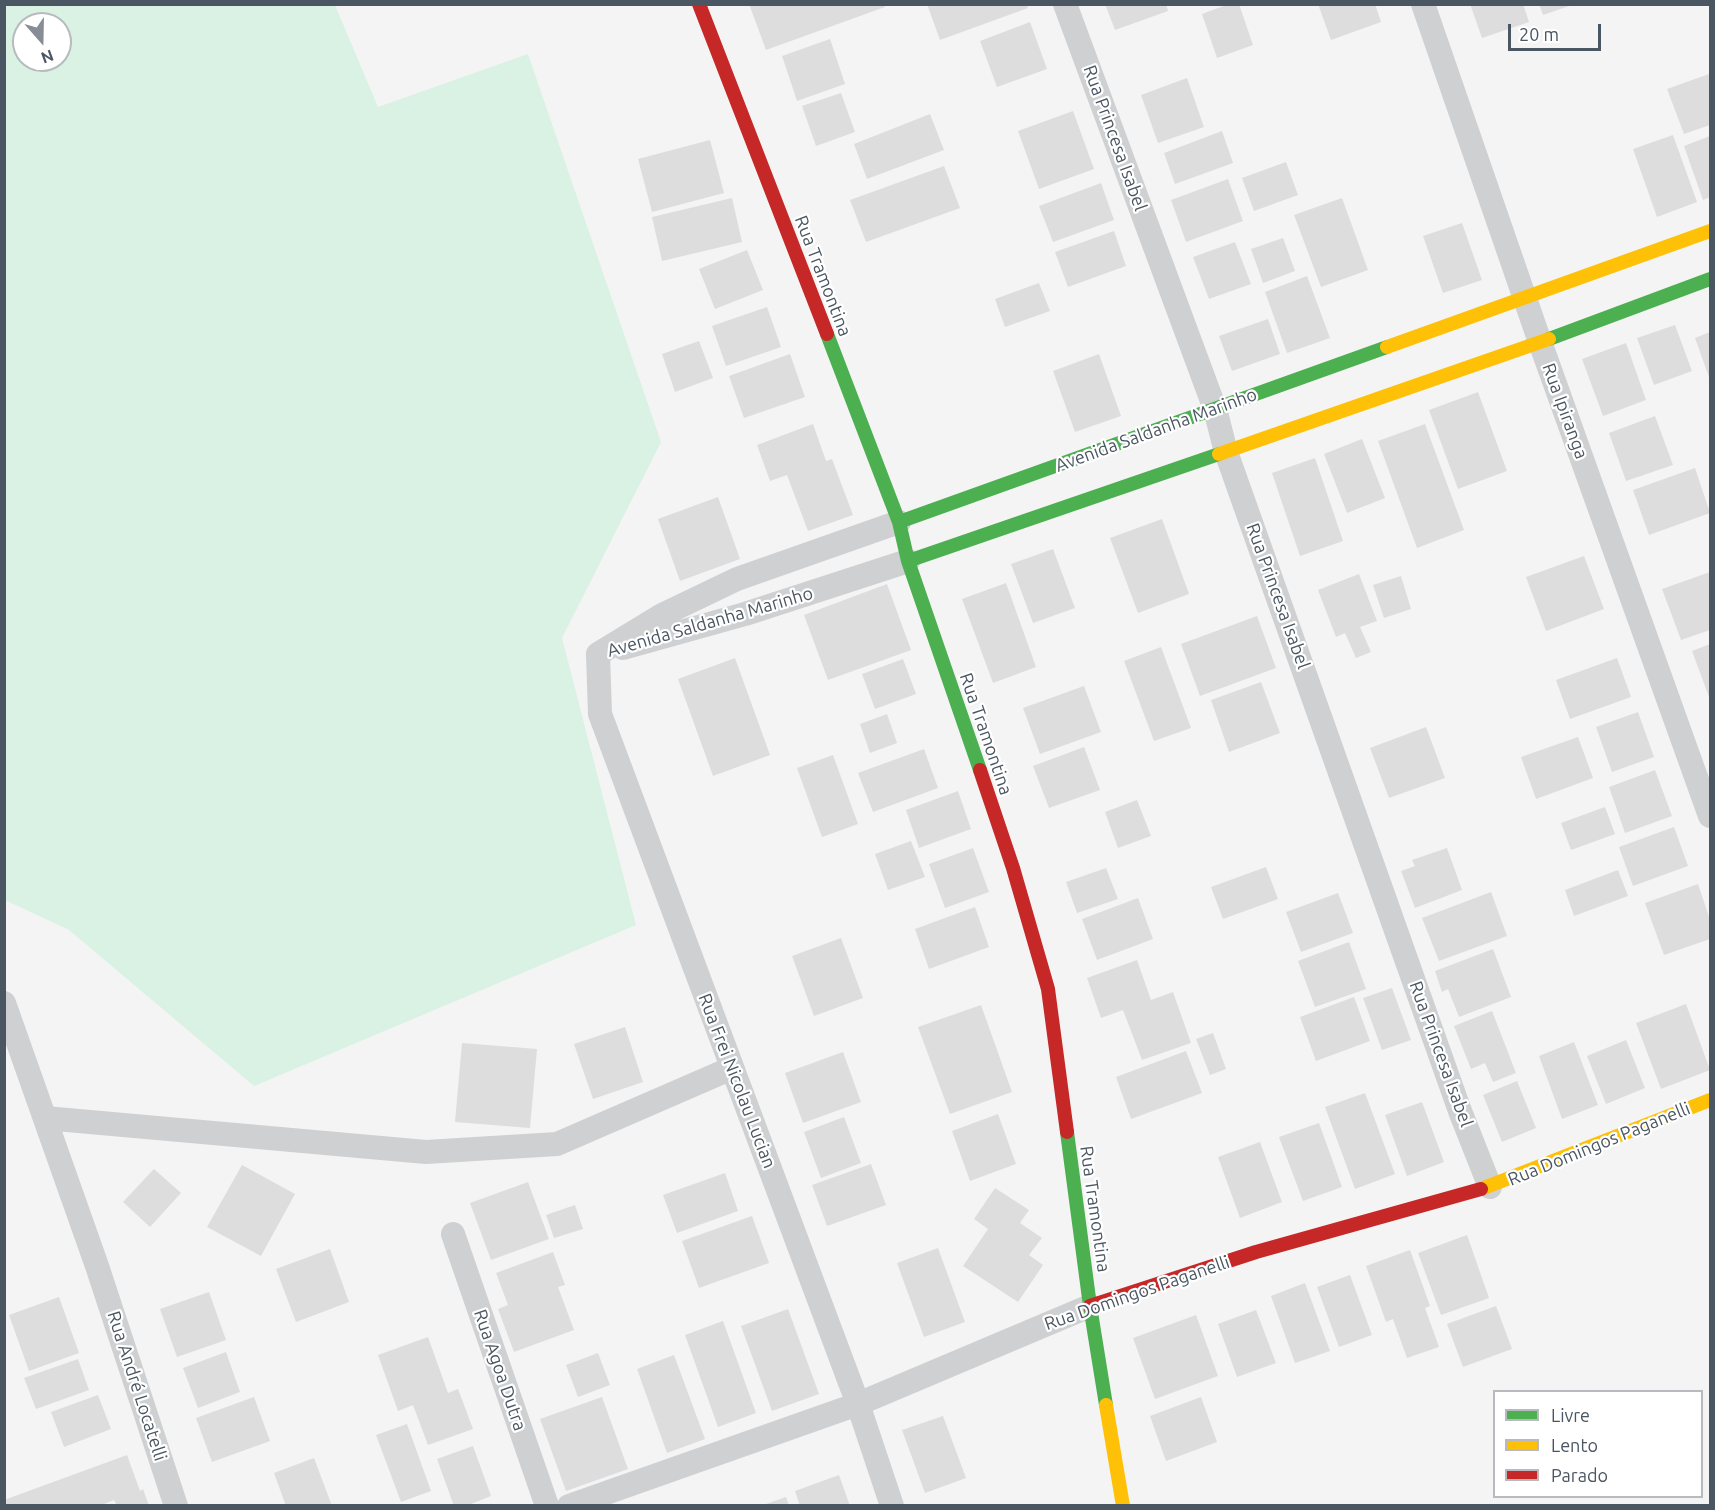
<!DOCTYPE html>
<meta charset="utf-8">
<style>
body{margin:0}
#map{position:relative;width:1715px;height:1510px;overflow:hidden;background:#f4f4f4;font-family:Ubuntu,sans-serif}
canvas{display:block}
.frame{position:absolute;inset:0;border:6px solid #4a5661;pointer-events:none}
.legend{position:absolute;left:1493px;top:1390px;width:210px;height:108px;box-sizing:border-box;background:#fff;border:2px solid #b7bbc0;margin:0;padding:8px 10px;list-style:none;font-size:18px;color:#4a5661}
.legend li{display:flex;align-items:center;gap:12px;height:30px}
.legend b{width:30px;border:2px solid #b7bbc0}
.north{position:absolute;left:12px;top:12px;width:60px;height:60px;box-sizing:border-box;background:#fff;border:2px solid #b7bbc0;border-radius:50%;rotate:160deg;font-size:16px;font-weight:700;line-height:24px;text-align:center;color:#4a5661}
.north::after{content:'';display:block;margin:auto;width:21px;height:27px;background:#868d94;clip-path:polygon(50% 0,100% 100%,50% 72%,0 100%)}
.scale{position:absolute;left:1508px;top:24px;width:93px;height:27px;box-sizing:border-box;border:3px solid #4a5661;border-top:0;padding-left:8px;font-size:18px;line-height:21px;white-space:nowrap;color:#4a5661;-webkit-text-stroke:4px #fff;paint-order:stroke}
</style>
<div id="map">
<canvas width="1715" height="1510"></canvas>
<div class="frame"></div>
<ul class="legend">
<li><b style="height:8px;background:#4caf50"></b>Livre</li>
<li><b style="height:8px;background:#ffc107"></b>Lento</li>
<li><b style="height:8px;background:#c62828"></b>Parado</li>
</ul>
<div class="north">N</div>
<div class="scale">20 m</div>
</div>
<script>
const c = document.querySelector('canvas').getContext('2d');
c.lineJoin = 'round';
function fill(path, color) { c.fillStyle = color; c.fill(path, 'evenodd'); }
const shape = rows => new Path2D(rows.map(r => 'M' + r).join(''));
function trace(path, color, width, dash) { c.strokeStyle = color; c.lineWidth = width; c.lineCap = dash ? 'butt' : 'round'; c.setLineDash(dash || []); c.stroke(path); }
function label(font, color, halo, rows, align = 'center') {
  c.font = font + ' Ubuntu,sans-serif'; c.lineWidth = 4.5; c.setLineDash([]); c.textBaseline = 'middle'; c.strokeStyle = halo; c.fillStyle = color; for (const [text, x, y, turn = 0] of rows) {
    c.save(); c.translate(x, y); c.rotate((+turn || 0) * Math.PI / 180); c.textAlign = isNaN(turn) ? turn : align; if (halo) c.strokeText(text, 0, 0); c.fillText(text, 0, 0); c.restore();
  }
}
const green = shape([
 [5,4,335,5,378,107,528,54,661,442,562,638,636,925,254,1086,69,930,5,900],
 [24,24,60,24,60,60,24,60]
]);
const building = shape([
 [749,4,884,4,885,7,766,50],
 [927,4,1026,4,1028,8,940,40],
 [1105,4,1166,4,1168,11,1115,30],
 [1229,4,1239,4,1253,45,1217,58,1202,14],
 [1318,4,1375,4,1381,22,1331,40],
 [1470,4,1523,4,1529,22,1482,38],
 [1539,4,1572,4,1572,5,1543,15],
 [1030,22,1047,69,997,87,980,41],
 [830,39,845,84,797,101,782,56],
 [1709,74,1710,125,1684,134,1667,89],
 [1187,78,1204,127,1158,143,1141,95],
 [841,93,855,132,816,146,802,106],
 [1073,111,1094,169,1039,189,1018,131],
 [930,114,944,150,867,179,854,144],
 [1222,131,1233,163,1175,184,1164,153],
 [1673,135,1697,202,1657,217,1633,149],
 [1710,136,1710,197,1703,200,1684,146],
 [710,140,724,193,652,212,638,159],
 [1286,162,1298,195,1254,211,1242,178],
 [944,166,960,208,866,242,850,200],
 [1228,179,1243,221,1186,242,1171,200],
 [1101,183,1114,220,1053,242,1039,206],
 [732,198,742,242,662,261,652,217],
 [1342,198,1368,270,1321,287,1294,215],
 [1462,223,1482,280,1443,293,1423,236],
 [1114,231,1126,266,1068,287,1055,252],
 [1283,238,1295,271,1263,283,1251,249],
 [1235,242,1251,284,1209,299,1193,257],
 [747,250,763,290,715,309,699,269],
 [1307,276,1330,338,1287,353,1265,292],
 [1039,283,1050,311,1005,327,995,299],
 [767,307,781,347,726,366,712,326],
 [1268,319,1280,354,1232,371,1219,336],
 [1675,325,1692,371,1654,385,1637,338],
 [1710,332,1710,380,1695,338],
 [699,341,713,378,675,392,662,354],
 [1626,343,1646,400,1603,416,1582,359],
 [790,354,805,397,744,418,729,376],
 [1099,354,1121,416,1075,432,1053,371],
 [1478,392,1507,471,1458,489,1429,410],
 [1655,416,1673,465,1626,481,1609,433],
 [813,424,826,461,832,459,853,515,808,531,787,475,770,481,757,445],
 [1425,424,1464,530,1417,548,1378,441],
 [1362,439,1385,498,1347,513,1324,454],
 [1315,458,1343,541,1300,556,1272,473],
 [1695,468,1710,513,1649,535,1633,490],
 [718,497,740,559,680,581,658,519],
 [1162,519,1189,594,1138,613,1110,538],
 [1053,549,1075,608,1033,623,1011,564],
 [1584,556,1604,609,1546,631,1526,577],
 [1710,572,1710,630,1681,640,1662,589],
 [1359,574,1377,621,1360,627,1371,652,1356,658,1345,633,1336,637,1318,590],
 [1401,576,1411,609,1384,618,1373,585],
 [1006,583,1036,667,993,683,962,599],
 [887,584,911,650,828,680,804,615],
 [1257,616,1276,668,1200,696,1181,644],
 [1710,644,1710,697,1709,697,1692,651],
 [1161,647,1191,728,1154,741,1124,661],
 [735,658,770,755,713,776,678,679],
 [1617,658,1631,697,1570,719,1556,680],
 [903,659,916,694,875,709,862,674],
 [1261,682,1280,733,1229,752,1211,700],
 [1084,686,1101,732,1040,754,1023,708],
 [1638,712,1654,757,1612,772,1596,727],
 [887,714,897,743,870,753,860,724],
 [1426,727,1445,778,1389,798,1370,748],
 [1578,737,1593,778,1536,799,1521,757],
 [1084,747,1100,790,1049,808,1033,766],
 [924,749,938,788,873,812,858,773],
 [833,755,858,824,822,837,797,768],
 [1655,770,1672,816,1625,833,1609,787],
 [958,791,971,829,919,848,906,810],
 [1137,800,1151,836,1118,848,1105,812],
 [1605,807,1615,834,1571,850,1561,823],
 [1674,827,1688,866,1633,886,1619,847],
 [911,841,925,877,888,890,875,854],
 [973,848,989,892,945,908,929,864],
 [1447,848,1462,890,1415,908,1401,871,1415,866,1412,860],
 [1266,867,1278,899,1223,919,1211,887],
 [1106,868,1118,899,1077,913,1066,882],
 [1618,870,1628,896,1574,916,1565,890],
 [1698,884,1710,920,1710,939,1664,955,1645,903],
 [1491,892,1507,936,1439,961,1422,918],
 [1338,893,1353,933,1301,952,1286,912],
 [1138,898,1153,939,1097,960,1082,919],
 [975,907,989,947,929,969,915,929],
 [841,938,863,998,814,1016,792,956],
 [1349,942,1366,989,1315,1007,1298,961],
 [1493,949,1511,997,1459,1017,1448,989,1442,992,1435,971],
 [1137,960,1151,1000,1173,992,1191,1043,1142,1060,1123,1010,1101,1018,1087,978],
 [1392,988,1411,1040,1382,1050,1363,998],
 [1354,997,1370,1041,1316,1061,1300,1017],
 [1686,1004,1710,1070,1661,1089,1636,1023],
 [981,1005,1012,1092,950,1114,918,1027],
 [1492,1011,1516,1073,1493,1082,1485,1063,1471,1069,1454,1026],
 [625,1027,643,1082,593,1099,574,1044],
 [1213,1033,1226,1069,1210,1075,1196,1039],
 [1626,1040,1645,1088,1606,1104,1587,1056],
 [1574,1042,1598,1105,1562,1119,1539,1056],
 [462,1043,537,1049,530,1128,455,1122],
 [1186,1051,1202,1093,1131,1119,1116,1077],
 [843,1052,861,1102,803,1123,785,1073],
 [1517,1081,1536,1128,1502,1142,1483,1095],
 [1365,1093,1395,1174,1355,1189,1325,1107],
 [1422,1102,1444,1162,1407,1176,1385,1115],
 [998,1114,1016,1164,970,1181,952,1131],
 [844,1117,861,1163,821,1178,804,1132],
 [1319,1123,1342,1187,1303,1201,1279,1137],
 [1260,1142,1282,1202,1240,1218,1218,1157],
 [871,1164,886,1205,827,1226,812,1185],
 [242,1165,295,1194,261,1256,207,1227],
 [154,1169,181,1193,150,1227,123,1202],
 [725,1173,738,1211,677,1233,663,1195],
 [528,1182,549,1239,491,1260,470,1203],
 [995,1188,1029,1210,1020,1223,1042,1238,1029,1255,1043,1265,1018,1302,963,1266,988,1229,974,1219],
 [575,1205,583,1229,554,1238,546,1215],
 [752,1216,769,1263,699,1288,682,1241],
 [1467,1235,1489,1298,1441,1315,1418,1253],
 [938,1248,965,1322,924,1337,897,1263],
 [330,1249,349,1302,296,1322,276,1269],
 [1410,1250,1430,1306,1425,1308,1439,1347,1407,1358,1393,1319,1386,1322,1366,1266],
 [553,1252,565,1285,558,1287,574,1330,514,1352,498,1309,508,1305,496,1273],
 [1350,1275,1372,1335,1339,1347,1317,1287],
 [1305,1283,1330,1351,1295,1363,1271,1296],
 [209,1292,226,1340,177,1357,160,1309],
 [59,1297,79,1353,29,1371,9,1315],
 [1496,1306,1512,1349,1463,1367,1447,1324],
 [788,1309,819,1394,772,1411,741,1326],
 [1256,1310,1276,1363,1237,1377,1218,1324],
 [1196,1315,1218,1376,1155,1399,1133,1338],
 [723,1321,756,1413,718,1427,685,1335],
 [428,1337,448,1393,458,1389,473,1429,428,1445,413,1405,398,1411,378,1355],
 [226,1352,240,1392,198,1408,183,1368],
 [598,1353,610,1385,578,1397,566,1365],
 [674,1355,705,1439,667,1453,637,1369],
 [78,1359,89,1390,36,1409,24,1378],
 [98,1395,111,1429,64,1447,51,1412],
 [254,1397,270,1441,212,1462,196,1418],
 [602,1397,628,1469,566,1491,540,1419],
 [1201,1397,1217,1442,1166,1461,1150,1416],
 [943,1416,966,1478,925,1493,902,1430],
 [407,1424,431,1491,401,1502,376,1435],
 [473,1446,491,1496,466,1506,454,1506,437,1459],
 [127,1455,140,1491,143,1489,149,1506,117,1506,114,1500,99,1506,6,1506,4,1500],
 [314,1458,332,1506,286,1506,274,1473],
 [839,1475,850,1506,800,1506,795,1491],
 [786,1497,789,1506,763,1506,763,1505]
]);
const street = shape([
 [1065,4,1215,409,1226,452,1460,1111,1490,1187],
 [1423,4,1540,342,1710,816],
 [623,648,745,614,908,561],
 [598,654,600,714,858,1404,892,1506],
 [598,654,662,615,737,579,899,522],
 [4,1003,97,1266,176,1506],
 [45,1118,426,1152,557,1144,732,1068],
 [453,1234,547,1506],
 [569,1506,858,1404,1090,1306]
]);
const fast = shape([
 [827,334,899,522,908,561,980,770],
 [1549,339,1710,279],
 [899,522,1387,347],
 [908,561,1219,454],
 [1067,1132,1090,1306,1106,1405]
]);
const slow = shape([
 [1387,347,1710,231],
 [1219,454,1549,339],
 [1481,1189,1710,1100],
 [1106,1405,1123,1506]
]);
const jam = shape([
 [699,4,827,334],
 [980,770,1013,868,1048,989,1067,1132],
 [1090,1306,1256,1252,1481,1189]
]);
const streetNames = [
 ["Rua Princesa Isabel",1115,138,70],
 ["Rua Tramontina",823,276,69],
 ["Rua Ipiranga",1565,411,70],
 ["Avenida Saldanha Marinho",1156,430,-20],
 ["Rua Princesa Isabel",1278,596,70],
 ["Avenida Saldanha Marinho",710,622,-16],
 ["Rua Tramontina",986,734,71],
 ["Rua Princesa Isabel",1441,1054,70],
 ["Rua Frei Nicolau Lucian",737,1081,69],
 ["Rua Domingos Paganelli",1599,1144,-22],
 ["Rua Tramontina",1095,1209,82],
 ["Rua Domingos Paganelli",1137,1293,-19],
 ["Rua Agoa Dutra",500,1370,71],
 ["Rua André Locatelli",137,1386,72]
];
fill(green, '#d9f2e3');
fill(building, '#ddddde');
trace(street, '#ced0d2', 24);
trace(fast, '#4caf50', 14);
trace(slow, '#ffc107', 14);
trace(jam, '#c62828', 14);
label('18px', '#4a5661', '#fff', streetNames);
</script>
